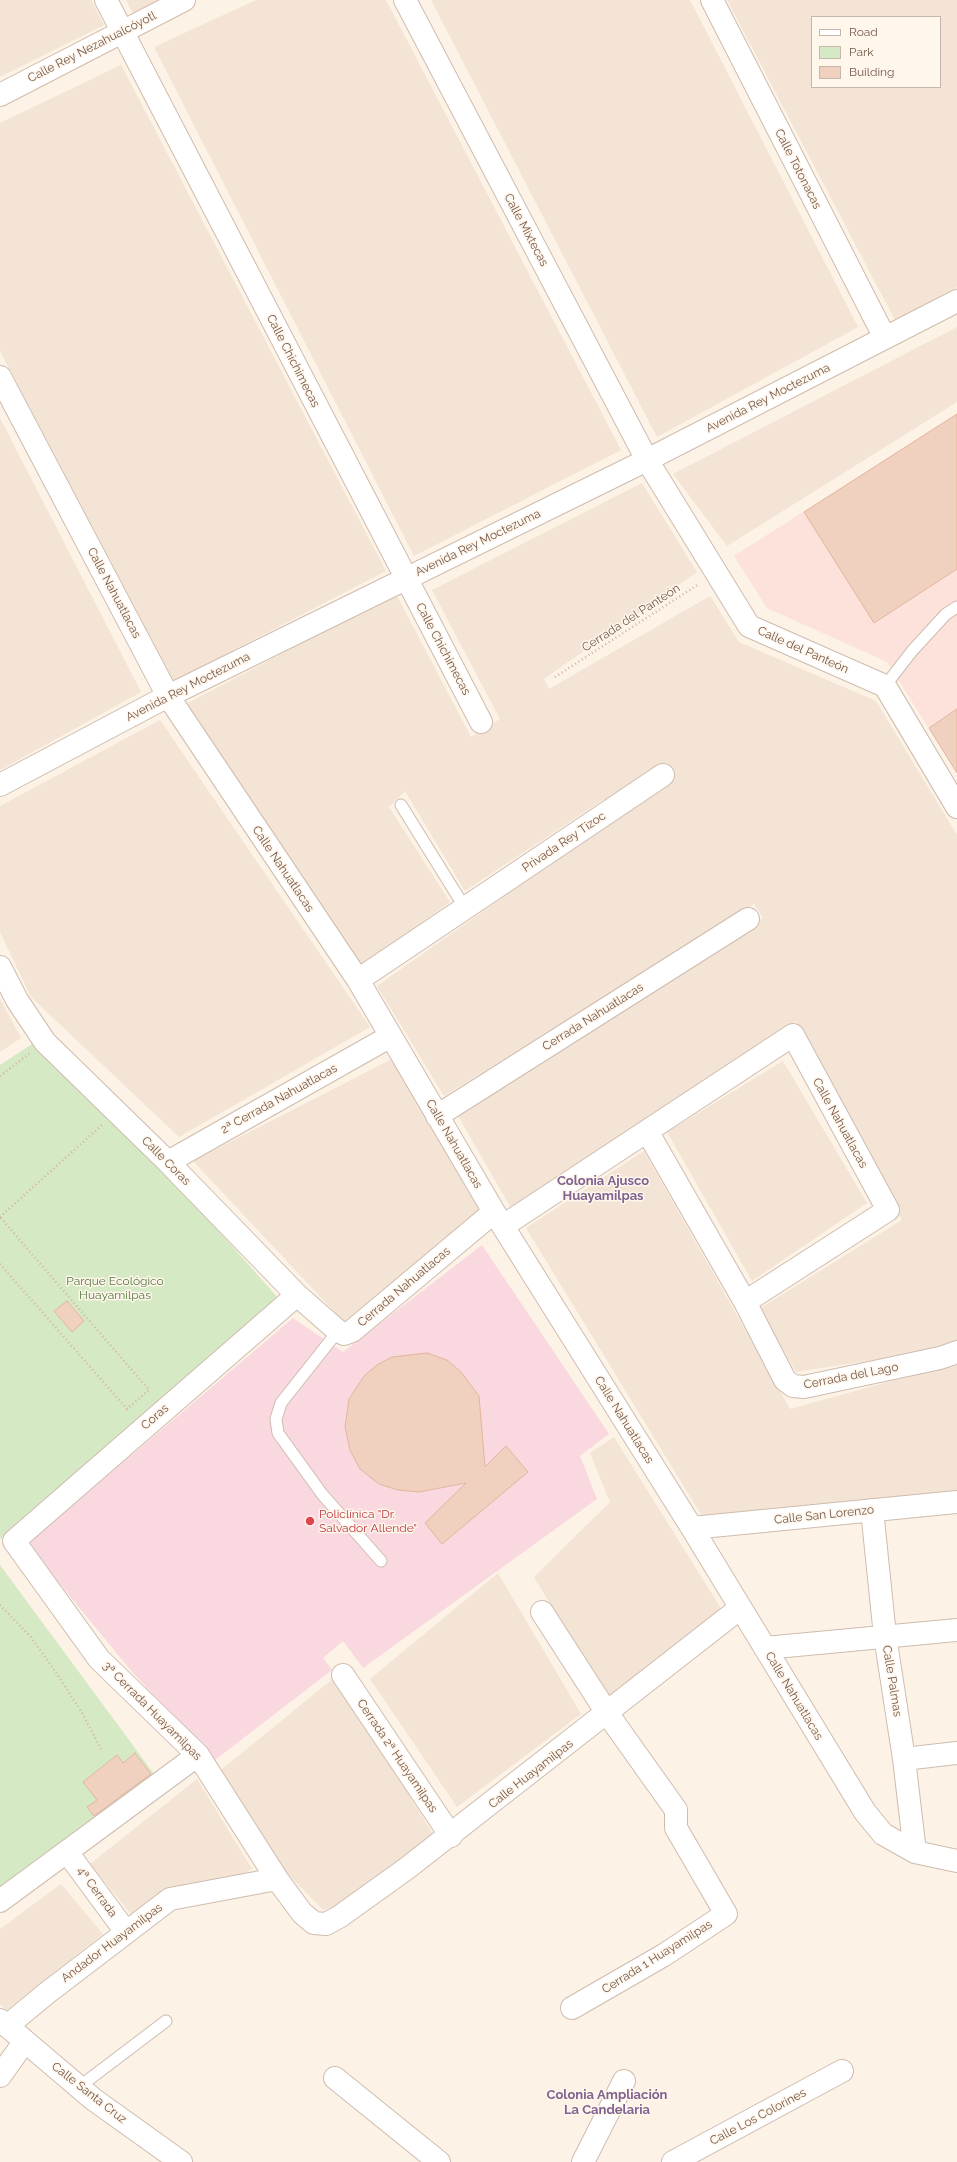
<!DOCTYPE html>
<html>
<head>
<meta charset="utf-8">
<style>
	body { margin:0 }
	#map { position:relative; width:957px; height:2162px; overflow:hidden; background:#fcf2e6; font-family:Raleway,sans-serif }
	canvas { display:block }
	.legend { position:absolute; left:811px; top:16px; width:130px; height:72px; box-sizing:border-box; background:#fff6ec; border:1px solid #c7b7ac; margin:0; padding:5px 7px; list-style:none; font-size:12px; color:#74584b }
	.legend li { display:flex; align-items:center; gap:8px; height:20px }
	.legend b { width:20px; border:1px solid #c7b7ac }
</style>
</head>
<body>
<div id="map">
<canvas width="957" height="2162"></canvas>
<ul class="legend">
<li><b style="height:5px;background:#fff"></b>Road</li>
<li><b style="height:11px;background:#d5e9c5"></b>Park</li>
<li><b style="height:11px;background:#f0d0be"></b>Building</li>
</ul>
</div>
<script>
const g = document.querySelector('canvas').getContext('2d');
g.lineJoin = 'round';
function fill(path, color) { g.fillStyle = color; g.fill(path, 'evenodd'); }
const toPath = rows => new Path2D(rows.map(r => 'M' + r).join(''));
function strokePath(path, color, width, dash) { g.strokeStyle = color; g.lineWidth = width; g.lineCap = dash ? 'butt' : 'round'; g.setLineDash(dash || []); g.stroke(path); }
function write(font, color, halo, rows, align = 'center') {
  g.font = font + ' Raleway,sans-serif'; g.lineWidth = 3; g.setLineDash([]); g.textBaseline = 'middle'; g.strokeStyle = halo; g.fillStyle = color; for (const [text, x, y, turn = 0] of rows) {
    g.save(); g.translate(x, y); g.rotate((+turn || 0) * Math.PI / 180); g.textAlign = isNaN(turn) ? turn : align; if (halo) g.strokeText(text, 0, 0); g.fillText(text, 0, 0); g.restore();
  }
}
fill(toPath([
	[0,0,91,0,104,25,0,77],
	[126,0,158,0,133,14],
	[256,0,386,0,621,450,414,556,154,47],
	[431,0,690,0,858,327,657,437],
	[727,0,957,0,957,287,895,320],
	[812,17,940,17,940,87,812,87],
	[121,65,386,571,172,682,0,351,0,123],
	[957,327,957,402,727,546,673,474],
	[0,418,141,692,0,770],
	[642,483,697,572,544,679,549,689,710,596,739,642,876,701,957,835,957,1342,950,1344,911,1354,796,1372,759,1309,902,1220,796,1021,511,1208,457,1114,763,918,754,904,444,1096,377,986,614,819,604,799,465,891,405,791,389,807,450,902,359,968,184,705,396,594,471,737,500,719,432,590],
	[160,720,370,1027,179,1137,31,997,0,932,0,806],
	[0,999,21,1038,0,1052],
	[392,1059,479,1210,344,1322,193,1161],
	[783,1061,867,1203,752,1281,667,1132],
	[644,1151,790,1409,957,1363,957,1492,705,1521,526,1228],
	[614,1437,722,1610,607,1698,534,1577,610,1502,590,1453],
	[498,1573,581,1714,457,1807,370,1679],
	[335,1677,433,1834,339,1905,323,1910,281,1867,221,1770],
	[197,1779,252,1869,242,1875,166,1891,131,1914,90,1864],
	[61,1884,103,1934,6,2010,0,2004,0,1929]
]), '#f3e4d5');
fill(toPath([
	[957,414,957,773,887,662,767,608,734,556]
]), '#fce2da');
fill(toPath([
	[482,1245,609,1434,580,1456,597,1499,363,1668,343,1641,323,1658,332,1670,215,1760,133,1673,27,1544,293,1318,343,1352]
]), '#f9d9df');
fill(toPath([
	[32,1044,153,1157,279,1299,0,1539,0,1065],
	[0,1565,157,1778,0,1897]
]), '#d5e9c5');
const building = toPath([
	[957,414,957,569,874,623,804,512,957,414],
	[957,709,957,773,929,728,957,709],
	[67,1301,84,1321,72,1332,54,1311,67,1301],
	[427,1353,447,1360,461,1372,479,1396,485,1467,506,1446,528,1472,442,1544,425,1523,466,1483,419,1492,398,1490,379,1484,360,1469,350,1450,345,1427,349,1399,364,1376,377,1365,392,1357,427,1353],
	[135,1753,151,1774,94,1816,87,1807,97,1800,83,1782,117,1755,123,1763,135,1753]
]);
fill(building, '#f0d0be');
strokePath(building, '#e3b59f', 1);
const lane = toPath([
	[885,686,912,651,946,614,957,607],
	[401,805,465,908],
	[338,1331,281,1403,276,1419,278,1433,322,1494,381,1561],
	[79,2087,166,2021]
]);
const street = toPath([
	[106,0,481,722],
	[405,0,647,460,749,626,885,686,957,807],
	[712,0,885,338],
	[0,377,168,696,358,980,494,1212,692,1528,865,1812,883,1834,915,1852,957,1861],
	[0,785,168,696,647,460,957,301],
	[0,967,17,1000,45,1042,168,1162,297,1295,338,1331,344,1334,352,1331,494,1212],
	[358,980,663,775],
	[437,1116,748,919],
	[647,1131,745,1302,785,1380,793,1386,804,1387,940,1358,957,1352],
	[168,1162,391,1036],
	[503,1226,793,1035,888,1210,745,1302],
	[297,1295,14,1541,99,1659,198,1755,277,1879,302,1913,314,1923,326,1924,339,1917,406,1869,739,1609],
	[872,1510,885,1636,904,1759,915,1852],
	[692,1528,957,1502],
	[542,1612,607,1713,676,1810,676,1828,726,1914,664,1955,572,2008],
	[765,1648,957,1630],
	[343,1675,451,1836],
	[904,1759,957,1753],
	[67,1852,126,1932],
	[0,1901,198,1755],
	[0,2020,93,2099,181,2162],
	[7,2026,47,1993,170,1899,277,1879],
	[0,2076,25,2041],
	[335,2078,439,2162],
	[583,2162,624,2081],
	[673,2162,842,2071]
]);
const secondary = toPath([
	[0,95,184,0]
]);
strokePath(lane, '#cfbcaf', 13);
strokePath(street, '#cfbcaf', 24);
strokePath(secondary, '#d2bbad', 24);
strokePath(toPath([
	[555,677,699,584],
	[0,1076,30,1053],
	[0,1217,102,1125],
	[0,1264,127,1409,149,1390,0,1217],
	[0,1605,30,1636,53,1668,81,1711,102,1751]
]), '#d5b3a1', 2.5, [1, 3]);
strokePath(lane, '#fff', 11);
strokePath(street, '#fff', 22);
strokePath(secondary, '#fff', 22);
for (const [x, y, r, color] of [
	[310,1521,5,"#e0444e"]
]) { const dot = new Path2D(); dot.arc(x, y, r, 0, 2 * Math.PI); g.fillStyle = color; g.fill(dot); strokePath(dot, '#fff6ec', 1.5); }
write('12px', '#74584b', '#fff6ec', [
	["Calle Rey Nezahualcóyotl",92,47,-27],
	["Calle Totonacas",798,169,63],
	["Calle Mixtecas",526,230,62],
	["Calle Chichimecas",293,361,63],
	["Avenida Rey Moctezuma",768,398,-27],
	["Avenida Rey Moctezuma",478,543,-26],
	["Calle Nahuatlacas",114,593,62],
	["Cerrada del Panteón",631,618,-33],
	["Calle Chichimecas",443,649,62],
	["Calle del Panteón",803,650,24],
	["Avenida Rey Moctezuma",188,687,-27],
	["Privada Rey Tizoc",564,842,-34],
	["Calle Nahuatlacas",283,869,56],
	["Cerrada Nahuatlacas",593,1017,-32],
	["2ª Cerrada Nahuatlacas",279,1099,-29],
	["Calle Nahuatlacas",840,1123,61],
	["Calle Nahuatlacas",454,1144,60],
	["Calle Coras",166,1161,45],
	["Cerrada Nahuatlacas",404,1287,-40],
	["Cerrada del Lago",851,1376,-11],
	["Coras",155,1417,-41],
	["Calle Nahuatlacas",624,1420,58],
	["Calle San Lorenzo",824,1515,-6],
	["Calle Palmas",892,1681,81],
	["Calle Nahuatlacas",794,1696,59],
	["3ª Cerrada Huayamilpas",152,1711,45],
	["Cerrada 2ª Huayamilpas",397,1756,56],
	["Calle Huayamilpas",531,1774,-38],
	["4ª Cerrada",97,1892,54],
	["Andador Huayamilpas",112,1943,-37],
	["Cerrada 1 Huayamilpas",657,1957,-32],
	["Calle Santa Cruz",89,2093,38],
	["Calle Los Colorines",758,2117,-28]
]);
write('12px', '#567a43', '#fff6ec', [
	["Parque Ecológico",115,1281],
	["Huayamilpas",115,1295]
]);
write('12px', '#be3a42', '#fff6ec', [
	["Policlínica \"Dr.",319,1514],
	["Salvador Allende\"",319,1528]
], 'left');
write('bold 13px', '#7f6391', '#fff6ec', [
	["Colonia Ajusco",603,1181],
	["Huayamilpas",603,1196],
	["Colonia Ampliación",607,2095],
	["La Candelaria",607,2110]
]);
</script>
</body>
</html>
